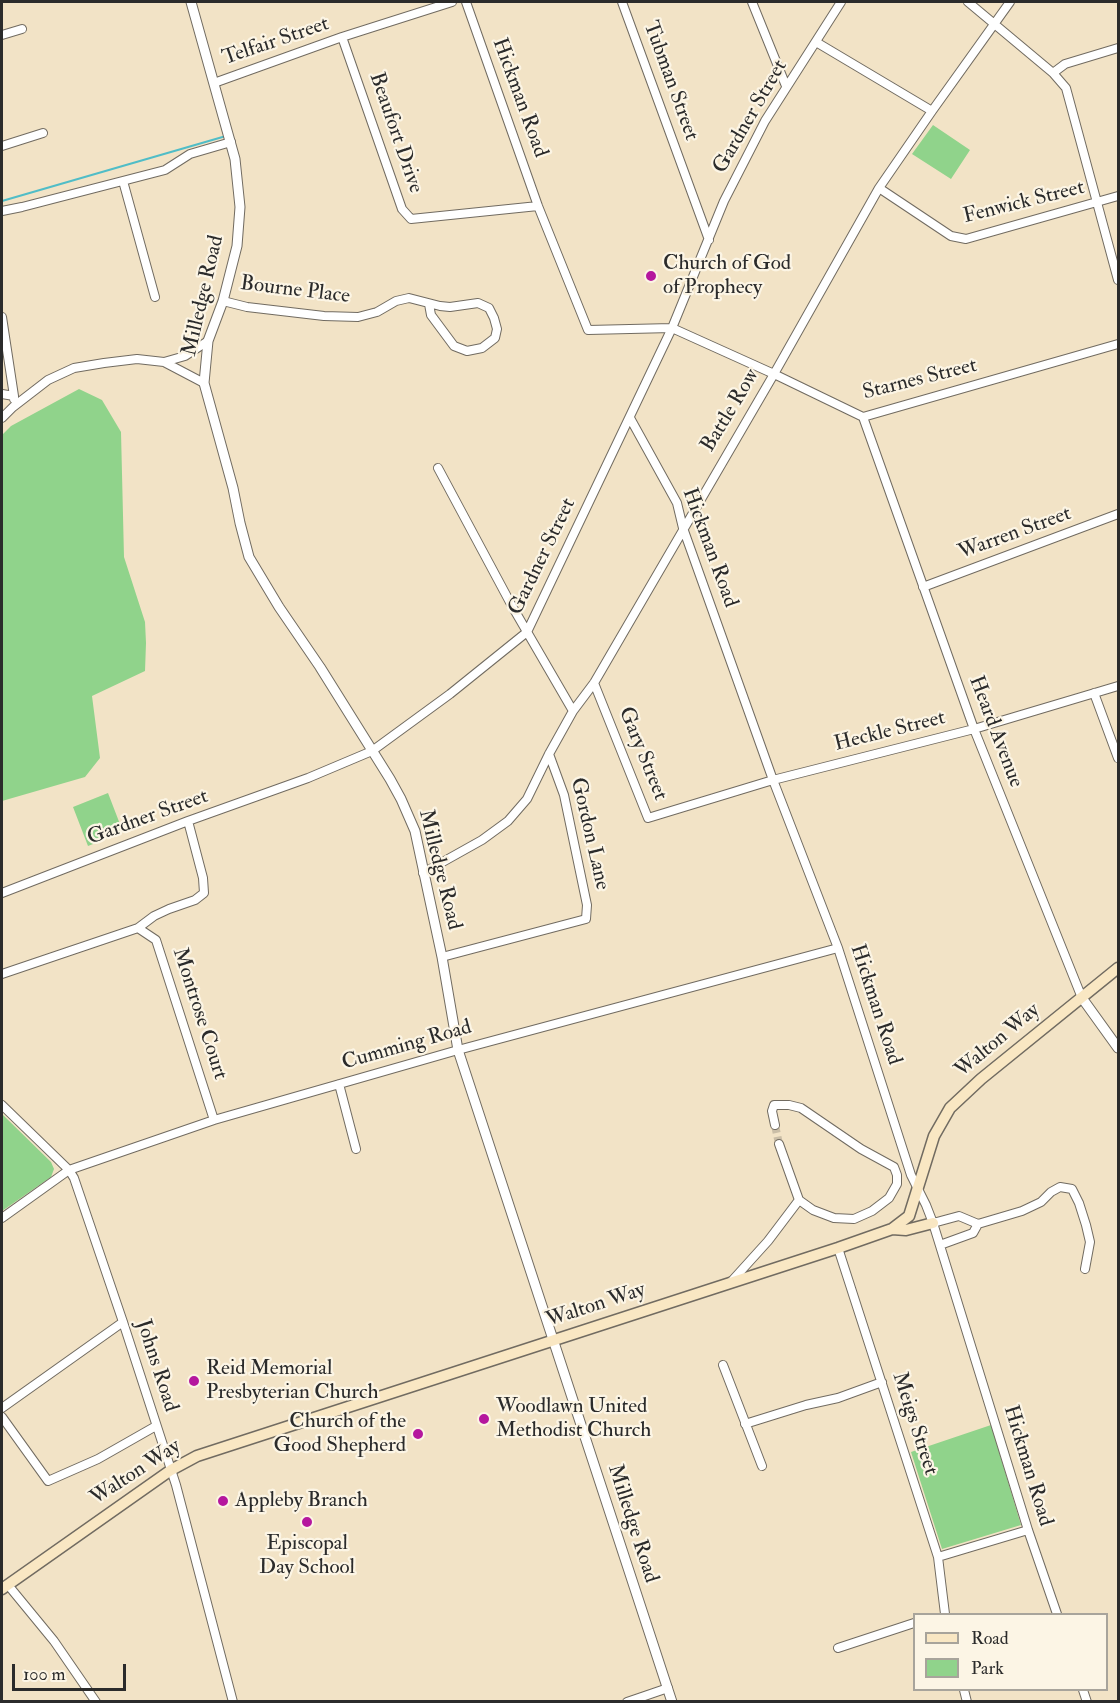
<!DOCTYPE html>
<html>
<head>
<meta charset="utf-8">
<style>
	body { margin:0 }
	#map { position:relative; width:1120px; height:1703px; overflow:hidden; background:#f2e3c6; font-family:"IM FELL Double Pica",serif }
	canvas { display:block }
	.frame { position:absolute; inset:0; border:3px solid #2b2b2b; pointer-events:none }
	.legend { position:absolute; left:913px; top:1613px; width:195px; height:78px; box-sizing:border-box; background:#fcf5e5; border:2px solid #a8a49b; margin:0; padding:8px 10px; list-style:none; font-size:18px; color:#2b2b2b }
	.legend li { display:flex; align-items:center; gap:12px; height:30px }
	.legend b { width:30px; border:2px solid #a8a49b }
	.scale { position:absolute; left:12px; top:1664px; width:114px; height:27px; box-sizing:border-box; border:3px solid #2b2b2b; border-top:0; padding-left:8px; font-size:18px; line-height:21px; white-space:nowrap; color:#2b2b2b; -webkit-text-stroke:4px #fcf5e5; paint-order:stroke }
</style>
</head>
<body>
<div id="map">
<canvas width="1120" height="1703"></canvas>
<div class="frame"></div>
<ul class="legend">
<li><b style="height:8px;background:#f9e7c3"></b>Road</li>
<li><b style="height:16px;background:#90d38b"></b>Park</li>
</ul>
<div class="scale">100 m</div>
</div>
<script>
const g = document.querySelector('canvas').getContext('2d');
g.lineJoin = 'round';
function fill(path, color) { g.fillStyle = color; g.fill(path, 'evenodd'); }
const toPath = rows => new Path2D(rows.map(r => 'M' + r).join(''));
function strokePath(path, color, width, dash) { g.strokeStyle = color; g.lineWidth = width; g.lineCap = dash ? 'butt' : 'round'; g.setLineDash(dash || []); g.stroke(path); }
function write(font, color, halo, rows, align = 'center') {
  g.font = font + ' "IM FELL Double Pica",serif'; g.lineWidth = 4.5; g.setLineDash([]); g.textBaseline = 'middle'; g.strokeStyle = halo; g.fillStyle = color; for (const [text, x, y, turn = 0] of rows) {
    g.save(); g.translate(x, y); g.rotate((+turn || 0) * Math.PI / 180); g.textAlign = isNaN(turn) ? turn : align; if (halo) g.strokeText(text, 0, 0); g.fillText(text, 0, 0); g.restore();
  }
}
fill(toPath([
	[933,125,970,150,951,179,912,154],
	[79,389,102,400,121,432,124,557,145,622,146,643,145,671,92,696,100,758,85,777,2,801,2,435,11,426],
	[108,793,123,832,88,846,73,807],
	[2,1114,51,1162,54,1169,51,1177,2,1211],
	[991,1425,1021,1525,942,1549,911,1452]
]), '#90d38b');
strokePath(toPath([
	[2,201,226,136]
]), '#50bdc7', 2);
strokePath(toPath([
	[775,1125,779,1144]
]), '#cabea7', 8, [8, 4]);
const minor = toPath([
	[466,2,538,206,588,330,672,328,774,374,863,417,1118,344],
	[622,2,709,240],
	[752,2,786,86],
	[968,2,1053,73,1066,88,1118,280],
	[2,35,22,29],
	[342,37,402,209,411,219,538,206],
	[816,42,932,111],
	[1053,73,1065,64,1118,48],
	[214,83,342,37,452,2],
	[2,146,43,133],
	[123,181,155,297],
	[879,188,951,236,966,239,1118,196],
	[2,211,22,207,165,170,190,154,231,142],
	[223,301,247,307,324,316,358,317,377,312,396,301,409,298,440,306,450,307,478,303,489,308,494,318,497,329,495,338,482,348,467,351,454,346,431,315,429,304],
	[2,317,14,396],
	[164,362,185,356,208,341],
	[2,394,14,396,14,399],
	[863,417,974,729,1082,998],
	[2,418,13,407,48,380,74,368,104,363,137,359,164,362,204,383],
	[630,418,677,503,683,528,773,780,838,948,911,1175,926,1205,933,1223,1028,1530,1057,1614],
	[438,468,512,606,573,711],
	[923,587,1118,514],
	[594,683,648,818,773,780,974,729,1118,686],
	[1094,693,1118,758],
	[423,873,482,840,508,821,527,799,549,754,573,711,594,683,774,374,879,188,932,111,1010,2],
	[2,893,188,821,308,778,372,751,450,694,527,632,672,328,724,201,765,121,841,2],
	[138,928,156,940,214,1120],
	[442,957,586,919,587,905,564,795,549,754],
	[2,974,138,928,154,916,169,909,195,900,204,893,203,878,188,821],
	[339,1084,356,1149],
	[2,1105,69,1170,74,1178,123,1322,176,1485,233,1702],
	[775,1125,772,1111,774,1105,789,1105,801,1108,861,1149,894,1167,897,1175,897,1184,889,1198,872,1211,854,1219,834,1218,813,1210,799,1200],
	[2,1218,69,1170,214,1120,458,1050,838,948],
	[933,1223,959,1216,978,1224],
	[940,1245,973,1233,978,1224,1022,1211,1041,1202,1051,1192,1060,1187,1072,1189,1079,1203,1086,1225,1090,1242,1085,1269],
	[838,1248,938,1557,945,1614],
	[730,1283,768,1241,799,1200,779,1144],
	[723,1365,762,1466],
	[2,1408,123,1322],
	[2,1417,48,1481,98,1459,156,1426],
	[745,1424,806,1405,838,1398,882,1382],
	[938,1557,1028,1530],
	[8,1585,54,1641,96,1702],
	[838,1648,914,1623],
	[964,1690,967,1702],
	[1083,1690,1087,1702],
	[627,1702,668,1688]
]);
const tertiary = toPath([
	[191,2,235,159,240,207,237,246,223,301,208,341,204,383,233,488,240,523,249,557,279,607,320,667,390,779,401,799,415,831,442,957,458,1050,672,1702],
	[1082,998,1118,1048]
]);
const secondary = toPath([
	[892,1229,906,1230,933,1223],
	[2,1589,171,1470,197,1456,838,1248,892,1229,909,1216,934,1136,950,1108,981,1079,1118,968]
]);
strokePath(minor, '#716b61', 10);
strokePath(tertiary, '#716b61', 11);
strokePath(secondary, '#716b61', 13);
strokePath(minor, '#fff', 8);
strokePath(tertiary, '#fff', 9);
strokePath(secondary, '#f9e7c3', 10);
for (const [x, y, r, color] of [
	[651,276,6,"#b5179e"],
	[194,1381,6,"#b5179e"],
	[484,1419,6,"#b5179e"],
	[418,1434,6,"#b5179e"],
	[223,1501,6,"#b5179e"],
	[307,1522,6,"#b5179e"]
]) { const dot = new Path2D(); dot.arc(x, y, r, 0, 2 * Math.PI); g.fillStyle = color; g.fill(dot); strokePath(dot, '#fcf5e5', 2); }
write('21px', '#2b2b2b', '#fcf5e5', [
	["Telfair Street",276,42,-19],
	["Tubman Street",670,81,70],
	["Hickman Road",519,98,70],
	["Gardner Street",751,117,-60],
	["Beaufort Drive",395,133,71],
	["Fenwick Street",1024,203,-14],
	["Bourne Place",295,291,7],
	["Milledge Road",204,296,-77],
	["Starnes Street",920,380,-14],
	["Battle Row",731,411,-59],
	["Warren Street",1015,534,-20],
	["Hickman Road",709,548,70],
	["Gardner Street",543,557,-64],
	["Heckle Street",890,732,-14],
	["Heard Avenue",995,732,69],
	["Gary Street",642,754,68],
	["Gardner Street",148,818,-20],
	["Gordon Lane",589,834,77],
	["Milledge Road",439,870,76],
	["Hickman Road",875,1005,72],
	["Montrose Court",199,1014,72],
	["Walton Way",998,1041,-40],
	["Cumming Road",407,1046,-16],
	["Walton Way",596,1306,-18],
	["Johns Road",156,1366,72],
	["Meigs Street",914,1424,72],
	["Hickman Road",1027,1466,73],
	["Walton Way",136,1473,-33],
	["Milledge Road",632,1524,72]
]);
write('21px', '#2b2b2b', '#fcf5e5', [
	["Church of God",663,264],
	["of Prophecy",663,288],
	["Reid Memorial",206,1369],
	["Presbyterian Church",206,1393],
	["Woodlawn United",496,1407],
	["Methodist Church",496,1431],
	["Church of the",406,1422,"right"],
	["Good Shepherd",406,1446,"right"],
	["Appleby Branch",235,1501],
	["Episcopal",307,1544,"center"],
	["Day School",307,1568,"center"]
], 'left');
</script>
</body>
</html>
